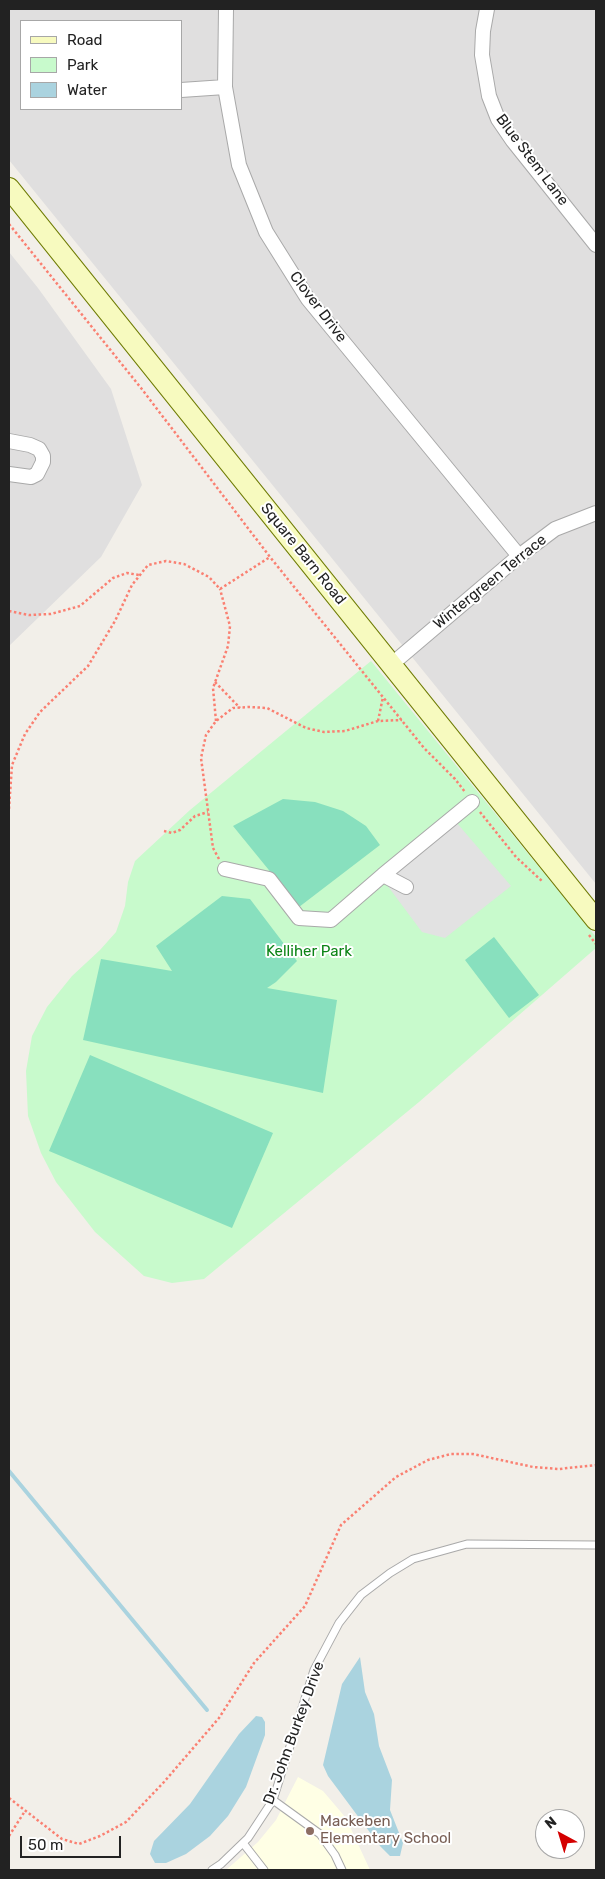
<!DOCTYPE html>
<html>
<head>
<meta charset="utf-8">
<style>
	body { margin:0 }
	#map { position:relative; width:605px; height:1879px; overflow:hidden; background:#f2efe9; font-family:Rubik,sans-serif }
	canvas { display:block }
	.frame { position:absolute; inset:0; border:10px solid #222; pointer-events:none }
	.legend { position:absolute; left:20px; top:20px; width:162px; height:90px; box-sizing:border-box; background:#fff; border:1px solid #a7a7a7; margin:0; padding:6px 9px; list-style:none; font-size:15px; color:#222 }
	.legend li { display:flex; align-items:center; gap:10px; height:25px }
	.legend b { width:25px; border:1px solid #a7a7a7 }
	.north { position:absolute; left:535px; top:1809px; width:50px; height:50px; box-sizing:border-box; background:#fff; border:1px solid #a7a7a7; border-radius:50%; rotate:321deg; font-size:14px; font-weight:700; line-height:20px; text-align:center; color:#222 }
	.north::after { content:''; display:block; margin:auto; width:18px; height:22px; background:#d40000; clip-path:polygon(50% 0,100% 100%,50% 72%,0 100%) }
	.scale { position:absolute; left:20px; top:1836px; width:101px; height:22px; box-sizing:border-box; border:2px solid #222; border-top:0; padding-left:6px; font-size:15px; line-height:18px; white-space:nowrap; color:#222; -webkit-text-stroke:4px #fff; paint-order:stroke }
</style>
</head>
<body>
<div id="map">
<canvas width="605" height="1879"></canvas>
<div class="frame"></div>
<ul class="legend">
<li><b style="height:6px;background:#f7fabf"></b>Road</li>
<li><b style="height:14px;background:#c8facc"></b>Park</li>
<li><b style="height:14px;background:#aad3df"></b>Water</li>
</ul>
<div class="north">N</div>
<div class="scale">50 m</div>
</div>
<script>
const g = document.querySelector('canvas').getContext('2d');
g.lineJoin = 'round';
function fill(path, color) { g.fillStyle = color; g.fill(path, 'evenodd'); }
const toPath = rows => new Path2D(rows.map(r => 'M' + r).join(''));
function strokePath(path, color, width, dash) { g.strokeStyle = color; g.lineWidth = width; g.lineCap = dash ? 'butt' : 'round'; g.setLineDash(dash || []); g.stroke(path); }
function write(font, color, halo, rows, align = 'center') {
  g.font = font + ' Rubik,sans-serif'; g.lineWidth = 4; g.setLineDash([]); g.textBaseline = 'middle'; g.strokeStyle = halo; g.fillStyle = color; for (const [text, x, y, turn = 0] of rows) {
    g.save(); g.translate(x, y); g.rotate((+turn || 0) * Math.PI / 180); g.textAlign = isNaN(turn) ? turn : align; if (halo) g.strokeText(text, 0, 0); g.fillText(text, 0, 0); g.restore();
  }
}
fill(toPath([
	[9,9,596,9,596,884,9,160],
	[21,21,181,21,181,109,21,109],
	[9,252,38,288,111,389,142,485,101,557,9,646]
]), '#e0dfdf');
fill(toPath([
	[298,1777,323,1791,346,1818,370,1870,226,1870,258,1842,276,1820]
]), '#ffffe5');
fill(toPath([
	[371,661,596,937,596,948,419,1102,204,1279,172,1283,144,1276,95,1232,56,1182,41,1153,28,1116,26,1071,32,1036,47,1007,72,976,100,950,116,932,125,906,128,882,135,861,190,810]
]), '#c8facc');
fill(toPath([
	[283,799,315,802,343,811,366,826,380,845,299,907,233,826],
	[222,896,250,899,297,961,276,982,267,988,337,1000,323,1093,83,1040,101,959,172,971,156,946],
	[494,937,539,995,509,1018,465,960],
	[90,1055,273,1133,232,1228,49,1151]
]), '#88e0be');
fill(toPath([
	[456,822,511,886,445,938,422,932,384,881]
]), '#e2e2e2');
fill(toPath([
	[360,1657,365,1692,374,1714,379,1746,392,1780,390,1810,403,1843,400,1856,390,1856,380,1846,328,1776,323,1765,342,1684],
	[256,1716,262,1717,265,1722,265,1735,246,1787,228,1816,210,1836,186,1854,166,1863,155,1863,150,1854,154,1841,190,1804,239,1734]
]), '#aad3df');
strokePath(toPath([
	[9,1471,207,1710]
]), '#aad3df', 4);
const lane = toPath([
	[273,1800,320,1834,335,1855,342,1870],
	[243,1843,264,1870],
	[212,1870,221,1864,248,1838,273,1800,314,1670,339,1623,361,1595,390,1573,413,1559,467,1544,596,1545]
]);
const street = toPath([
	[226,9,225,87,239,165,266,232,308,299,519,556],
	[487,9,483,31,482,55,489,96,498,119,513,141,596,245],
	[181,90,225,87],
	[9,441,30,445,39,449,43,456,43,462,37,474,31,477,9,474],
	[392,664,519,556,555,529,596,513],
	[225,869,269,879,299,918,331,920,383,875,406,887],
	[383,875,472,802]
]);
const secondary = toPath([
	[9,188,596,920]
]);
strokePath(lane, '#a9a9a9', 9);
strokePath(street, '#a9a9a9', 16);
strokePath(secondary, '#707d05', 22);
strokePath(toPath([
	[9,224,141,388,270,557,424,748,455,779,465,792],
	[9,611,29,615,51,614,80,606,113,578,127,573,139,575],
	[215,682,240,708],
	[216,721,213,688,228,646,230,626,220,589],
	[378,721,383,697],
	[9,809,12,765,25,734,40,712,88,666,115,621,132,585,148,565,166,561,184,564,209,577,220,589,270,557],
	[480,812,516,857,543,882],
	[164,831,172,833,180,830,195,816,208,812],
	[219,859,213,848,201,758,206,735,216,721,233,708,249,707,267,708,306,728,324,732,345,731,378,721,402,720],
	[589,935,596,944],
	[9,1798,62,1839,79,1844,100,1836,126,1822,164,1782,219,1718,254,1663,305,1606,341,1525,396,1477,428,1460,451,1454,473,1454,533,1467,559,1469,596,1465],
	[9,1836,25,1811]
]), '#fa8072', 2.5, [2.5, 2.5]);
strokePath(lane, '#fff', 7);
strokePath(street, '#fff', 14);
strokePath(secondary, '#f7fabf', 20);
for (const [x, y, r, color] of [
	[310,1831,5,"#8d6e63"]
]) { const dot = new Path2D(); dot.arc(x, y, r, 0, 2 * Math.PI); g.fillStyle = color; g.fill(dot); strokePath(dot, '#fff', 2); }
write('15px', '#222', '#fff', [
	["Blue Stem Lane",532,160,53],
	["Clover Drive",318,307,53],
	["Square Barn Road",303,554,51],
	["Wintergreen Terrace",490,582,-39],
	["Dr. John Burkey Drive",294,1733,-70]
]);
write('15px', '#0c8416', '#fff', [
	["Kelliher Park",309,952]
]);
write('15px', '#785e54', '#fff', [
	["Mackeben",320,1822],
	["Elementary School",320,1839]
], 'left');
</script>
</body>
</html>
